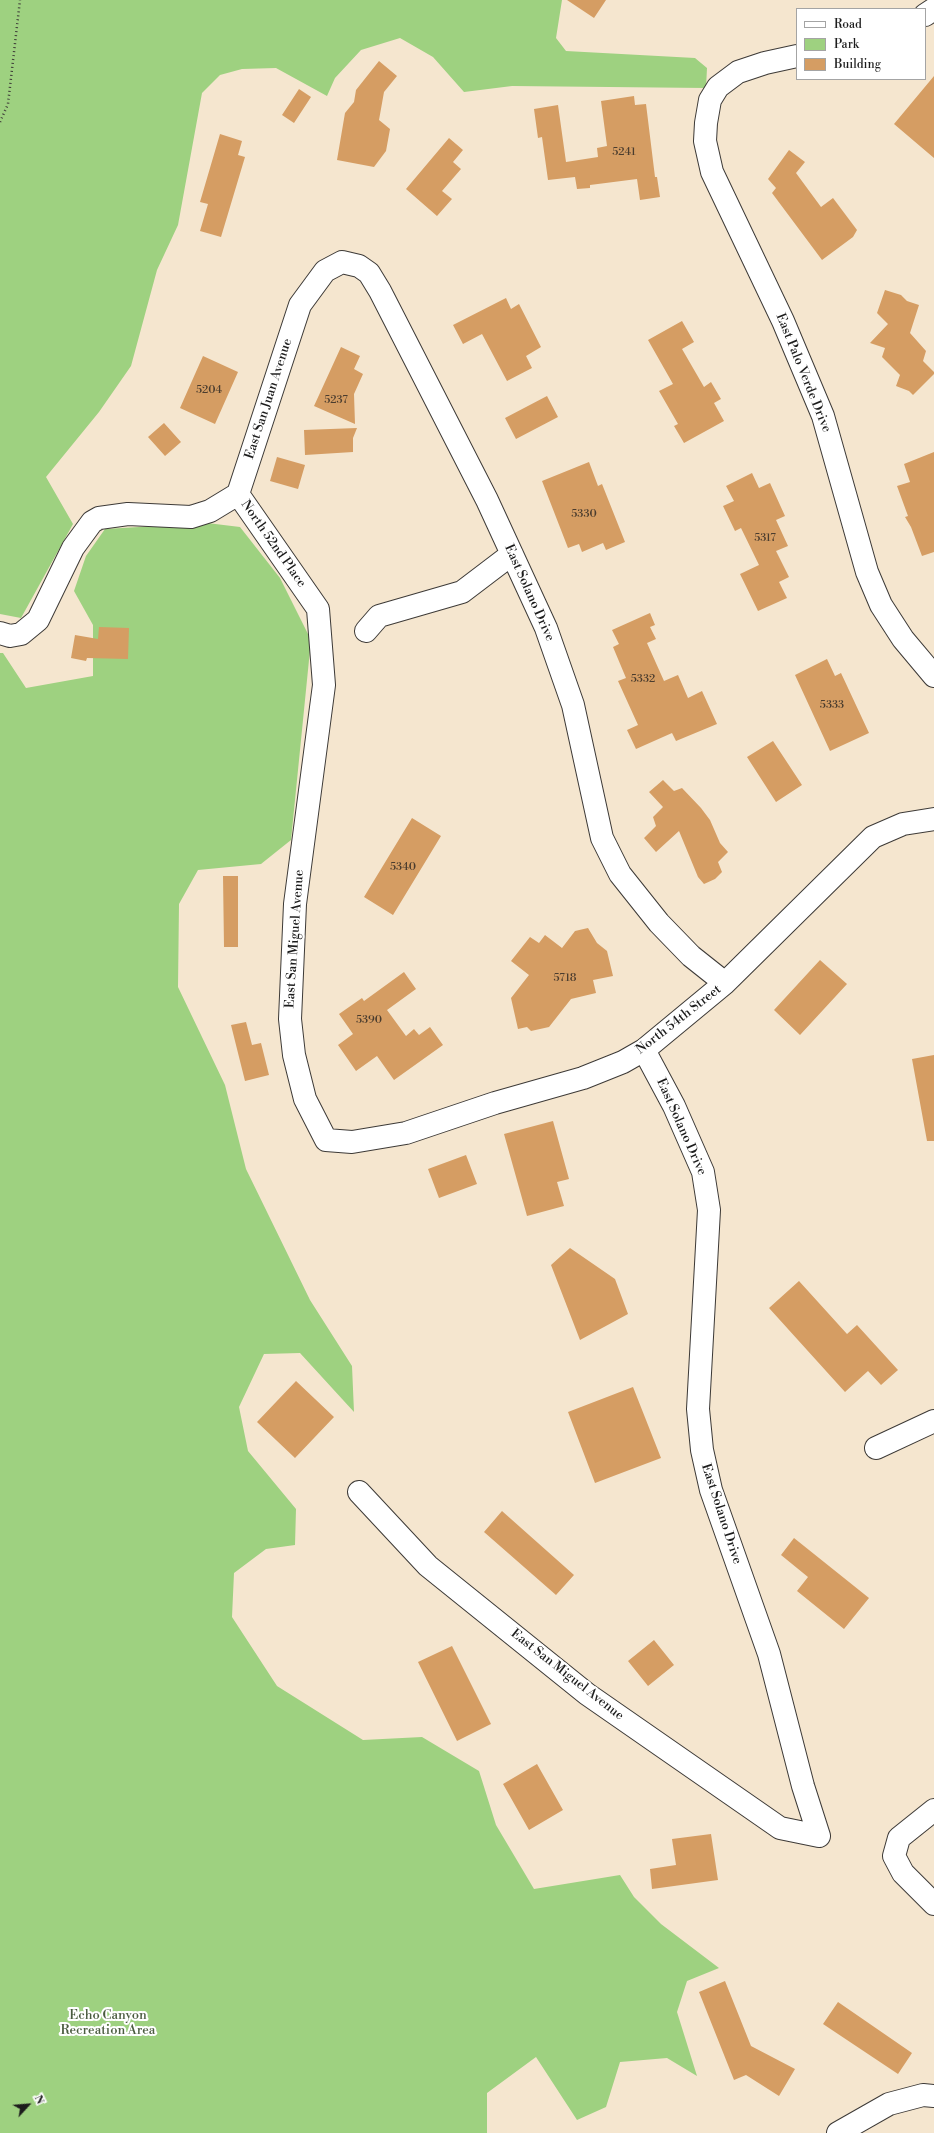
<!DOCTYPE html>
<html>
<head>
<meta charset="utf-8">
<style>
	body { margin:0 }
	#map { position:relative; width:934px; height:2133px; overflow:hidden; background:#f5e6cf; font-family:"Libre Bodoni",serif }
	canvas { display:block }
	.legend { position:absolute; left:796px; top:8px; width:130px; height:72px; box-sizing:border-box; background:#fff; border:1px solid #a4a4a4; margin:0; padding:5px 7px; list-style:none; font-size:12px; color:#1c1c1c }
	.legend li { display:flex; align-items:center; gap:8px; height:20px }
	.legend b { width:20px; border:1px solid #a4a4a4 }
	.north { position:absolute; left:8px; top:2085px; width:40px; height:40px; -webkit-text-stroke:3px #fff; paint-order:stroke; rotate:64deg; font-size:11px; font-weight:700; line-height:16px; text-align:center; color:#1c1c1c }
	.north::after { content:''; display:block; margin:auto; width:14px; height:18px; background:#1c1c1c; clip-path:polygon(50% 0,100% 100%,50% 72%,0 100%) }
</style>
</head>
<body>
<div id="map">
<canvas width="934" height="2133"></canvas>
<ul class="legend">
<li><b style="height:5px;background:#fff"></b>Road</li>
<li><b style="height:11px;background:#9ed180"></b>Park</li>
<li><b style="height:11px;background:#d59d63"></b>Building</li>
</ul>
<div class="north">N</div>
</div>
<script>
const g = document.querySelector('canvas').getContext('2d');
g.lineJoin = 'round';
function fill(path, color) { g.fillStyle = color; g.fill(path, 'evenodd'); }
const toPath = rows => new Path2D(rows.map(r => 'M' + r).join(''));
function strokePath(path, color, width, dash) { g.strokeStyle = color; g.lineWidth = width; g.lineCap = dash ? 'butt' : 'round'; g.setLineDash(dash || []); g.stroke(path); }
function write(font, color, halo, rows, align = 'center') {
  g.font = font + ' "Libre Bodoni",serif'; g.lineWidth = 4; g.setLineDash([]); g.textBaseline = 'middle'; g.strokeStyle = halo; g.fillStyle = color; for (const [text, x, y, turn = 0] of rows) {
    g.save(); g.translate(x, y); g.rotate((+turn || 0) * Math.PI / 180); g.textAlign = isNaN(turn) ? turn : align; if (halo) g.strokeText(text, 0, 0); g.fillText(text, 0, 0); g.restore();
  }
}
fill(toPath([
	[0,0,562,0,556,38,566,51,695,58,707,68,706,88,512,86,464,92,433,57,400,38,361,50,335,78,327,96,276,68,242,69,220,75,202,93,178,225,157,270,131,366,99,412,46,477,73,524,21,618,0,614],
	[207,523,240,527,280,578,311,640,291,840,261,864,198,870,179,904,178,987,225,1085,246,1169,310,1300,352,1366,354,1412,300,1353,264,1354,239,1407,248,1451,296,1509,295,1545,266,1549,234,1573,232,1617,277,1686,363,1740,422,1737,479,1771,496,1825,534,1889,620,1875,634,1897,661,1924,719,1968,687,1981,677,2012,697,2076,667,2058,620,2062,606,2107,577,2120,536,2057,487,2093,487,2133,0,2133,0,653,3,653,26,688,93,676,93,625,74,591,86,556,105,529]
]), '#9ed180');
fill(toPath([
	[567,0,606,0,594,18],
	[379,61,397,76,384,92,379,120,390,129,386,151,374,167,337,160,345,113,354,102,356,90],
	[934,76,934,158,894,124],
	[299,89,311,97,294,123,282,115],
	[634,96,635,105,646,104,655,177,657,177,660,197,640,200,637,179,590,185,590,188,577,189,575,177,548,180,542,137,538,138,534,109,558,105,566,162,598,157,597,148,607,146,601,101],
	[220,134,242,141,238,155,245,157,221,237,200,231,208,204,200,202],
	[449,138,463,150,453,162,461,169,442,191,452,199,437,216,406,189],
	[789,150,805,162,796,173,821,207,833,198,857,230,853,237,822,260,772,193,776,188,768,179],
	[885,290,901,295,907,301,919,305,910,333,926,351,923,361,934,372,934,374,913,395,909,391,896,386,900,375,882,357,885,348,870,343,888,324,877,313],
	[506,298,511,309,519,304,541,347,526,356,532,368,507,381,482,334,463,344,453,325],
	[682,321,694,342,682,349,704,387,711,382,721,399,714,403,724,421,684,443,674,426,678,424,659,391,673,384,648,340],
	[341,347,360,356,354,369,363,374,354,394,355,424,314,406],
	[203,356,238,372,215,424,180,408],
	[547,396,558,417,516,439,505,418],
	[164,423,181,442,165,456,148,437],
	[357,428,353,438,353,452,305,455,304,430],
	[934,452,934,552,922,556,911,527,905,517,908,516,897,486,910,482,904,464],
	[277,457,305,465,298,489,270,481],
	[589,462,598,486,602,484,625,542,606,550,603,543,582,552,579,544,568,548,542,481],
	[752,473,759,488,770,483,785,516,776,520,788,546,776,551,789,577,779,582,787,598,758,611,740,574,759,565,741,528,735,531,723,506,734,501,726,486],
	[650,613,655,625,650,627,656,639,647,643,664,681,678,675,688,698,702,691,717,724,676,741,672,733,636,749,627,730,638,725,618,681,626,678,613,647,619,644,612,630],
	[99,627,129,628,128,659,87,658,86,661,71,658,75,635,98,639],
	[827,659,835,676,841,673,869,733,830,751,795,675],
	[773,741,802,785,776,802,747,757],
	[663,780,674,791,682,788,701,808,710,820,720,843,728,852,718,862,722,872,715,879,704,884,698,877,679,831,656,852,644,838,656,826,653,817,663,807,649,792],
	[412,818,441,836,393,915,364,897],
	[223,876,238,876,238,947,224,947],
	[588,928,597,943,607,951,613,976,593,980,596,993,571,999,549,1027,531,1031,527,1027,518,1029,511,998,529,975,511,961,530,937,539,943,545,935,562,948,575,931],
	[820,960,847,984,800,1035,774,1010],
	[404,972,416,989,387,1010,406,1036,414,1029,419,1035,430,1027,443,1045,394,1080,377,1056,356,1071,338,1045,353,1034,339,1014,362,998,364,1001],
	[246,1022,252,1045,261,1043,269,1075,245,1081,231,1025],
	[934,1055,934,1141,927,1141,912,1059],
	[553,1121,569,1179,557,1182,564,1206,527,1216,504,1134],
	[466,1155,477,1184,439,1198,428,1169],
	[570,1248,615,1279,628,1314,580,1340,551,1265],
	[799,1281,847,1334,857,1325,898,1370,881,1385,868,1371,845,1392,769,1308],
	[296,1381,334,1417,295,1458,257,1422],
	[633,1387,661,1458,595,1483,568,1412],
	[502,1511,574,1575,556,1595,484,1532],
	[794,1538,869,1598,844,1629,797,1591,808,1577,781,1555],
	[654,1640,674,1665,648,1686,628,1661],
	[452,1646,491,1724,457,1741,418,1662],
	[537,1764,563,1810,529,1830,503,1784],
	[711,1834,718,1880,652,1889,650,1869,676,1865,672,1839],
	[725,1981,751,2046,795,2069,779,2096,746,2075,734,2080,699,1992],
	[838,2002,912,2053,898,2074,823,2024]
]), '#d59d63');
const minor = toPath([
	[925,15,934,9],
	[797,56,765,63,738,72,718,87,710,100,706,123,705,141,712,172,783,321,823,416,867,572,881,605,903,639,934,676],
	[238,494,300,305,325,271,342,262,359,266,369,273,380,291,487,500,546,628,573,705,602,838,620,874,659,923,691,956,725,983],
	[366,631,379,616,462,592,512,554],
	[0,633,10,636,21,634,38,620,73,548,92,522,99,518,128,514,191,517,210,511,238,494,318,609,324,685,295,904,290,1019,294,1055,305,1099,326,1140,352,1142,406,1133,495,1103,583,1078,623,1062,644,1050,725,983,873,837,903,824,934,819],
	[644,1050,674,1106,703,1172,709,1210,698,1409,702,1450,711,1490,769,1654,803,1786,819,1836],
	[876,1448,934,1421],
	[359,1492,428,1566,587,1694,780,1828,819,1836],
	[934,1810,899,1838,894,1856,903,1873,934,1904],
	[838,2133,889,2104,923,2095,934,2096]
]);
strokePath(minor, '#3d3a37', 24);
strokePath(toPath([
	[0,122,8,104,20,0]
]), '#3d3a37', 2.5, [1, 3]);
strokePath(minor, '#fff', 22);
write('11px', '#4a3c2e', null, [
	["5241",624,152],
	["5204",209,390],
	["5237",336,400],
	["5330",584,514],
	["5317",765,538],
	["5332",643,679],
	["5333",832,705],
	["5340",403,867],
	["5718",565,978],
	["5390",369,1020]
]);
write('13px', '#1c1c1c', '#fff', [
	["East Palo Verde Drive",803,373,68],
	["East San Juan Avenue",269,399,-72],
	["North 52nd Place",273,544,55],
	["East Solano Drive",529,593,66],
	["East San Miguel Avenue",295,939,-86],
	["North 54th Street",679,1020,-38],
	["East Solano Drive",681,1127,66],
	["East Solano Drive",721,1514,72],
	["East San Miguel Avenue",567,1675,38]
]);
write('13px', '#4a5b3f', '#fff', [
	["Echo Canyon",108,2016],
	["Recreation Area",108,2031]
]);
</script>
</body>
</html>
